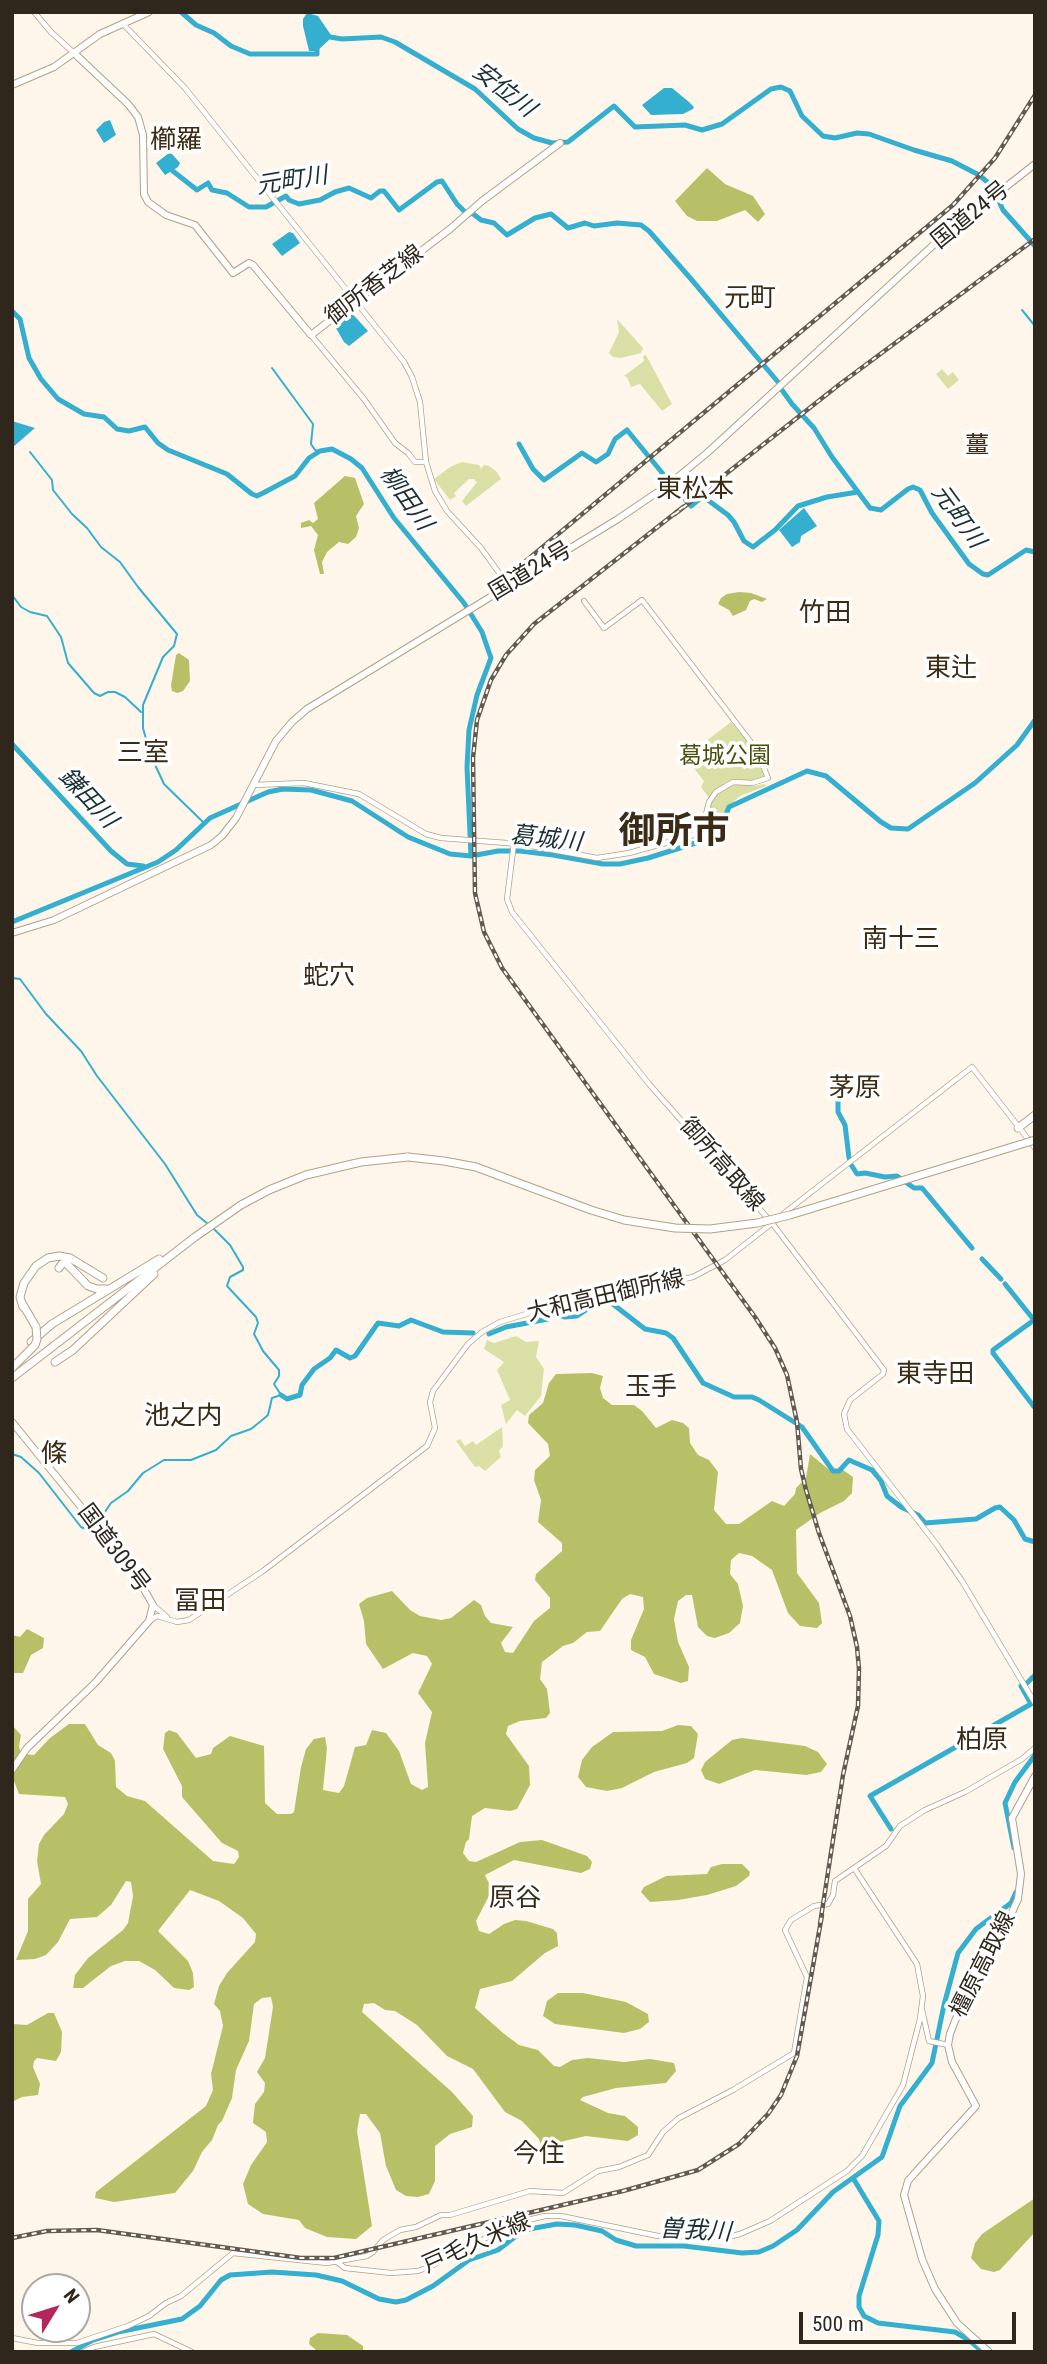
<!DOCTYPE html>
<html>
<head>
<meta charset="utf-8">
<style>
	body { margin:0 }
	#map { position:relative; width:1047px; height:2364px; overflow:hidden; background:#fff6eb; font-family:"Roboto Condensed",sans-serif }
	canvas { display:block }
	.frame { position:absolute; inset:0; border:14px solid #2f271c; pointer-events:none }
	.north { position:absolute; left:21px; top:2273px; width:70px; height:70px; box-sizing:border-box; background:#fff; border:2px solid #aca9a4; border-radius:50%; rotate:52deg; font-size:19px; font-weight:700; line-height:28px; text-align:center; color:#2f271c }
	.north::after { content:''; display:block; margin:auto; width:24px; height:32px; background:#b4275d; clip-path:polygon(50% 0,100% 100%,50% 72%,0 100%) }
	.scale { position:absolute; left:799px; top:2312px; width:217px; height:32px; box-sizing:border-box; border:4px solid #2f271c; border-top:0; padding-left:9px; font-size:21px; line-height:24px; white-space:nowrap; color:#2f271c; -webkit-text-stroke:5px #fff; paint-order:stroke }
</style>
</head>
<body>
<div id="map">
<canvas width="1047" height="2364"></canvas>
<div class="frame"></div>
<div class="north">N</div>
<div class="scale">500 m</div>
</div>
<script>
const g = document.querySelector('canvas').getContext('2d');
g.lineJoin = 'round';
function fill(path, color) { g.fillStyle = color; g.fill(path, 'evenodd'); }
const toPath = rows => new Path2D(rows.map(r => 'M' + r).join(''));
function strokePath(path, color, width, dash) { g.strokeStyle = color; g.lineWidth = width; g.lineCap = dash ? 'butt' : 'round'; g.setLineDash(dash || []); g.stroke(path); }
function write(font, color, halo, rows, align = 'center') {
  g.font = font + ' "Roboto Condensed","Noto Sans JP",sans-serif'; g.lineWidth = 7; g.setLineDash([]); g.textBaseline = 'middle'; g.strokeStyle = halo; g.fillStyle = color; for (const [text, x, y, turn = 0] of rows) {
    g.save(); g.translate(x, y); g.rotate((+turn || 0) * Math.PI / 180); g.textAlign = isNaN(turn) ? turn : align; if (halo) g.strokeText(text, 0, 0); g.fillText(text, 0, 0); g.restore();
  }
}
fill(toPath([
	[617,319,643,348,641,353,621,358,613,357,609,353,619,332],
	[646,355,672,404,662,411,640,384,631,387,627,377,624,376,644,361,643,356],
	[942,369,948,376,953,372,959,380,948,389,936,374],
	[462,462,479,465,481,469,484,465,489,466,496,471,501,479,466,506,462,501,477,482,474,479,469,479,454,493,456,496,450,500,434,479,450,467],
	[731,722,751,746,765,776,755,781,737,779,726,782,709,798,701,787,704,781,685,757],
	[740,784,753,786,765,784,766,786,740,796,727,808,726,816,716,831,701,839,697,835,704,829,710,817,711,803,717,794,729,786],
	[516,1336,526,1342,539,1341,536,1357,544,1369,541,1396,525,1416,517,1410,506,1424,501,1405,510,1400,497,1370,504,1362,484,1349,487,1340,494,1343],
	[502,1427,503,1446,499,1451,501,1457,485,1471,479,1466,475,1467,456,1441,460,1439,465,1446,473,1441,476,1445]
]), '#dae0a5');
fill(toPath([
	[707,168,725,184,753,196,765,214,758,222,745,210,717,221,697,221,687,216,675,201],
	[345,476,355,478,364,504,356,516,359,528,356,537,348,544,339,542,327,552,322,562,324,574,320,574,314,550,318,535,311,526,301,528,301,523,309,520,313,523,318,519,314,503],
	[739,592,751,593,767,599,762,602,754,599,750,601,746,610,733,616,729,610,718,604,721,598,727,594],
	[179,653,189,660,190,681,183,691,177,693,172,691,171,685,176,655],
	[592,1373,603,1376,600,1388,603,1398,612,1405,634,1405,642,1411,656,1428,672,1420,683,1423,689,1428,690,1443,698,1455,709,1460,718,1472,714,1510,726,1524,739,1524,772,1501,784,1506,795,1494,796,1488,806,1478,810,1454,832,1472,835,1473,843,1470,853,1477,852,1493,844,1501,820,1513,796,1530,797,1573,819,1603,822,1623,817,1628,800,1626,788,1613,772,1570,752,1556,739,1553,731,1560,730,1574,738,1584,743,1606,740,1623,729,1633,715,1638,707,1636,698,1627,692,1595,686,1595,678,1601,674,1619,678,1642,689,1667,688,1681,681,1683,654,1674,645,1657,631,1650,631,1640,644,1609,643,1597,630,1594,622,1599,600,1631,587,1632,573,1643,563,1646,542,1662,540,1679,547,1689,550,1713,546,1718,520,1721,508,1726,506,1734,529,1766,530,1785,517,1809,510,1811,485,1808,472,1816,469,1839,466,1842,463,1853,469,1861,476,1862,520,1842,542,1840,587,1856,592,1862,590,1869,581,1873,514,1860,485,1875,492,1890,476,1921,479,1931,489,1934,504,1924,515,1920,526,1921,553,1929,557,1933,558,1946,545,1953,512,1981,480,1989,475,2008,503,2033,519,2045,538,2050,554,2066,560,2067,572,2060,588,2058,624,2062,650,2059,674,2063,676,2071,666,2083,616,2088,583,2097,580,2100,608,2113,625,2116,638,2127,638,2135,628,2141,586,2136,564,2141,551,2151,542,2149,539,2139,522,2121,505,2112,473,2069,447,2056,417,2025,395,2011,385,2010,374,2003,364,2004,362,2012,452,2092,473,2116,472,2127,450,2134,435,2146,435,2181,429,2194,418,2197,406,2196,396,2190,386,2166,380,2133,366,2114,360,2114,357,2131,372,2226,356,2239,327,2237,305,2228,299,2220,263,2214,248,2204,243,2184,251,2165,267,2142,266,2132,253,2123,255,2104,264,2092,265,2083,257,2072,265,2058,273,2007,271,1997,262,1998,254,2004,249,2041,236,2070,232,2098,222,2121,218,2125,212,2140,202,2152,193,2171,175,2193,114,2202,95,2198,96,2192,206,2106,213,2090,211,2074,223,2026,220,2011,214,2004,219,1986,227,1973,255,1942,256,1934,243,1918,219,1901,190,1890,158,1931,188,1961,193,1973,194,1987,189,1990,174,1988,155,1970,139,1961,125,1961,111,1966,83,1988,73,1988,75,1975,88,1958,123,1930,128,1923,133,1896,131,1882,126,1881,111,1905,97,1917,70,1919,58,1942,46,1955,35,1959,16,1960,28,1931,28,1899,41,1884,37,1861,39,1844,44,1835,64,1814,68,1804,65,1797,19,1794,12,1776,12,1725,21,1735,19,1746,21,1754,34,1755,50,1738,69,1724,85,1724,98,1745,111,1753,115,1761,116,1787,127,1796,145,1801,213,1861,234,1864,239,1857,238,1851,222,1843,182,1797,182,1786,163,1749,165,1733,169,1730,177,1733,196,1758,211,1754,213,1748,230,1736,264,1746,265,1803,277,1814,291,1814,294,1812,301,1767,306,1749,314,1739,325,1737,327,1748,323,1790,339,1793,344,1786,355,1747,366,1745,372,1730,386,1733,399,1751,411,1784,422,1790,428,1787,425,1743,432,1712,418,1693,432,1664,427,1656,413,1653,383,1669,366,1644,364,1621,359,1604,367,1598,392,1591,410,1610,420,1616,441,1620,451,1618,474,1600,481,1605,485,1616,491,1623,513,1627,501,1643,505,1652,513,1653,534,1621,550,1608,550,1598,535,1580,536,1574,562,1551,562,1543,538,1522,541,1500,534,1480,535,1470,550,1456,548,1444,528,1423,529,1415,543,1403,549,1383,556,1374],
	[27,1629,44,1638,43,1648,31,1655,23,1673,12,1673,12,1635,20,1637],
	[678,1725,691,1726,698,1734,694,1758,687,1763,654,1772,622,1788,607,1791,586,1787,578,1777,582,1760,592,1747,613,1732,662,1731],
	[742,1738,805,1746,818,1752,827,1764,821,1772,806,1775,755,1770,719,1784,705,1779,701,1770,705,1762,732,1740],
	[722,1864,742,1864,750,1872,749,1876,736,1886,707,1895,678,1900,650,1902,641,1892,644,1887,666,1876,707,1874,711,1867],
	[558,1993,583,1993,626,2002,648,2014,649,2022,640,2029,624,2033,555,2024,543,2016,547,2001],
	[48,2013,54,2013,62,2032,61,2052,56,2061,37,2058,34,2061,33,2067,40,2084,38,2095,22,2097,12,2102,12,2024,27,2025],
	[1035,2198,1035,2232,1000,2270,994,2272,981,2269,971,2258,975,2243,982,2234],
	[318,2333,347,2335,363,2346,363,2352,316,2350,309,2344,310,2338]
]), '#b8c067');
fill(toPath([
	[307,13,318,16,331,35,329,40,317,51,309,51,303,26,303,19],
	[664,88,672,88,689,102,694,107,693,109,683,114,651,115,642,105],
	[110,120,116,135,104,143,96,130,104,122],
	[169,153,172,154,180,163,178,167,165,175,156,163],
	[289,232,293,233,300,243,282,256,272,244],
	[349,310,368,331,349,346,344,342,333,323],
	[12,421,35,428,12,448],
	[804,508,817,526,801,536,800,542,792,547,779,530]
]), '#35afcf');
strokePath(toPath([
	[1022,310,1035,326],
	[272,368,313,424,311,444,315,450,320,451],
	[30,452,52,480,53,490,72,514,87,528,101,547,120,562,138,587,177,634,174,646,163,657,143,705,143,728,150,754,164,784,204,823],
	[12,595,21,607,30,612,47,616,61,637,68,663,94,693,100,696,108,692,115,692,125,697,141,712],
	[12,978,20,979,46,1014,81,1051,97,1076,165,1164,197,1215,208,1224],
	[12,1454,21,1457,39,1473,81,1527,88,1530,94,1525],
	[98,1522,111,1503,128,1491,143,1473,164,1460,191,1460,216,1450,231,1436,251,1429,261,1421,268,1415,272,1398,281,1395,274,1384,279,1376,279,1370,263,1351,254,1334,258,1323,256,1317,227,1286,230,1277,243,1270,243,1267,230,1245,212,1227]
]), '#35afcf', 2);
strokePath(toPath([
	[181,12,196,25,214,33,231,46,250,54,317,54,317,45],
	[324,36,342,39,381,37,395,42,475,89,518,129,534,138,552,143,568,142,614,106,635,127,685,125,702,130,722,124,771,89,781,87,790,91,802,116,823,136,835,138,857,133,869,134,914,150,952,161,979,175,992,186,1003,210,1035,246],
	[169,168,197,190,208,183,212,190,227,193,249,207,266,207,286,196,289,200,299,204,320,200,335,192,349,188,371,198,380,191,384,191,399,210,437,182,442,181,457,204,468,215,472,213,481,220,494,223,507,235,535,218,551,214,568,228,585,223,594,226,617,223,641,225,649,231,691,279,778,382],
	[12,311,20,319,29,358,41,379,58,399,84,414,104,417,117,429,129,431,145,427,158,443,168,450,227,474,252,494,257,496,265,492,295,476,309,458,320,451,332,449,351,459,362,468,394,518,464,603,482,632,491,658,477,695,469,730,467,767,471,856],
	[782,390,792,404,814,428,832,457,870,508,881,510,908,489,913,487,920,490,932,513,969,564,983,574,988,575,1026,550,1035,552],
	[519,444,533,469,544,480,582,453,596,462,608,454,615,439,627,430,668,480],
	[673,486,691,506,702,497,705,498,728,515,734,522,744,541,753,547,775,530,798,506,827,497,858,492],
	[12,744,111,851,127,864,143,866],
	[12,922,158,862,176,850,210,818,268,792,283,789,311,790,352,801,408,837,450,854,471,856,498,851,520,851,553,855,603,864,620,864,648,858,699,842,722,825,729,807,807,771,826,776,881,822,891,828,908,829,975,783,1017,745,1035,720],
	[835,1083,838,1098,838,1112,845,1125,849,1158],
	[850,1163,857,1174,865,1173,885,1177,897,1176,914,1188,922,1188,972,1248],
	[982,1259,1001,1279],
	[1005,1284,1034,1320,993,1350,993,1353,1035,1408],
	[489,1334,506,1327,548,1319,554,1314,565,1317,577,1316,589,1308,596,1298,605,1298,645,1329,666,1333,673,1338,703,1383,734,1397,752,1397,759,1400,802,1427,833,1471,839,1471,849,1460,872,1470,881,1481,887,1496,901,1507,918,1515,925,1523,976,1519,995,1508,1000,1507,1014,1520,1025,1539,1035,1542],
	[281,1395,287,1399,300,1395,302,1385,314,1369,330,1358,336,1350,350,1358,355,1356,378,1323,399,1326,411,1320,443,1332,473,1333],
	[1027,1683,1035,1675],
	[891,1829,870,1796,1031,1704,1021,1686],
	[1014,1848,1005,1803,1015,1782,1035,1755],
	[853,2178,879,2221,878,2235,859,2296,859,2307,864,2316,878,2323,955,2332,969,2340,983,2352],
	[71,2352,93,2340,118,2332,182,2319,200,2306,221,2280,230,2275,272,2272,316,2275,342,2281,379,2299,396,2302,406,2300,433,2286,469,2260,498,2250,524,2230,557,2224,575,2225,602,2231,616,2240,636,2246,684,2246,742,2253,759,2252,773,2246,797,2230,833,2192,882,2157,900,2106,932,2063,944,2005,958,1953,976,1929,1011,1903,1016,1892]
]), '#35afcf', 5);
const secondary = toPath([
	[34,12,51,32,74,53],
	[123,24,185,88,404,362,412,377,420,402,426,462,435,491,447,511,481,548,508,585],
	[311,335,364,399,395,443,408,453,415,462,426,462],
	[253,785,304,783,359,794,426,834,441,838,520,844,597,858,629,853,691,836,703,826,709,802,716,792,733,782,752,783,768,778,764,768,753,745,642,600,604,628,584,601],
	[514,843,507,899,512,912,649,1084,772,1223,884,1370,883,1374,850,1400,844,1414,847,1429,937,1545,962,1581,1035,1703],
	[783,1214,972,1067,1035,1148],
	[153,1605,167,1617],
	[151,1620,157,1616,177,1622,189,1620,263,1571,427,1446,435,1428,430,1402,433,1391,468,1344,482,1332,500,1322,582,1297,659,1285,693,1277,725,1260,776,1220],
	[922,2010,929,2041,948,2045],
	[337,2262,345,2268,391,2273,418,2271,431,2266,515,2223,545,2216,561,2216,658,2236,728,2237,740,2234,770,2221,847,2171,862,2156,903,2085,920,2019,923,1996,917,1964,854,1868],
	[12,2338,38,2343,77,2343,128,2326,149,2316,166,2303,181,2296,233,2253,327,2263,367,2256,373,2252,383,2240,400,2230,416,2227,441,2215,450,2215,530,2191,563,2193,598,2171,619,2167,648,2155,663,2132,679,2118,733,2090,794,2053,807,1977,785,1930,791,1920,814,1906,828,1904,833,1895,835,1881,886,1846,900,1826,925,1810,965,1792,1022,1759,1035,1748],
	[83,2352,94,2347,154,2334,192,2352]
]);
const primary = toPath([
	[74,53,128,104,138,117,143,135,144,194,148,202,166,215,195,225,233,273,249,263,253,265,311,335,450,229,482,201,560,143],
	[12,85,54,67,100,34,149,12],
	[989,2352,957,2323,935,2289,922,2259,904,2195,908,2181,914,2174,976,2106,952,2062,948,2045,950,2034,970,1982,1009,1919,1018,1899,1021,1874,1012,1818,1035,1776]
]);
const trunk = toPath([
	[12,933,54,920,211,845,222,836,236,818,276,741,292,722,307,709,618,519,668,485,707,453,941,238,1035,164],
	[12,1422,134,1572,153,1605,149,1621,95,1683,27,1748,12,1770]
]);
const motorway = toPath([
	[1018,1128,1035,1115],
	[59,1268,62,1264,66,1263,88,1286,97,1289,106,1289],
	[22,1303,36,1327],
	[23,1307,20,1297,24,1283,36,1266,48,1258,59,1256,70,1258,103,1278],
	[31,1342,52,1324,159,1259],
	[55,1362,73,1350,154,1274],
	[12,1378,195,1237,241,1205,269,1190,306,1175,361,1162,408,1157]
]);
strokePath(secondary, '#b3a085', 6);
strokePath(primary, '#b3a085', 8);
strokePath(trunk, '#b3a085', 8);
strokePath(motorway, '#b3a085', 9);
strokePath(secondary, '#fff', 4.5);
strokePath(primary, '#fff', 6);
strokePath(trunk, '#fff', 6);
strokePath(motorway, '#fff', 7);
const rail = toPath([
	[683,507,534,624,506,655,491,680,477,720,473,758,475,893,484,932,502,968,755,1317,775,1348,787,1375,797,1422,801,1469,806,1490,819,1533,850,1616,857,1647,859,1669,858,1706,843,1775,820,1924],
	[675,514,840,384,1035,239],
	[515,570,953,205,995,158,1035,95],
	[12,2238,47,2231,97,2230,301,2258,334,2258,623,2191,698,2170,739,2144,768,2114,781,2095,797,2056,822,1915]
]);
strokePath(rail, '#625a4f', 4.5);
strokePath(rail, '#fff', 2, [5]);
const motorwayBridge = toPath([
	[408,1157,444,1161,476,1167,591,1210,624,1220,675,1228,710,1229,757,1223,790,1215,1035,1140],
	[12,1368,35,1345,37,1339,36,1327]
]);
strokePath(motorwayBridge, '#b3a085', 9, []);
strokePath(motorwayBridge, '#fff', 7);
write('23px', '#2f271c', '#fff', [
	["国道24号",971,216,-39],
	["御所香芝線",375,286,-37],
	["国道24号",531,572,-31],
	["御所高取線",721,1165,49],
	["大和高田御所線",606,1297,-13],
	["国道309号",113,1549,53],
	["橿原高取線",984,1965,-63],
	["戸毛久米線",477,2244,-24]
]);
write('23px', '#4a4e09', '#fff', [
	["葛城公園",725,757]
]);
write('italic 24px', '#1b3036', '#fff', [
	["安位川",503,91,38],
	["元町川",292,182,-9],
	["柳田川",405,499,55],
	["元町川",957,517,54],
	["鎌田川",87,799,47],
	["葛城川",546,840,6],
	["曽我川",695,2232,3]
]);
write('24px', '#3b2b14', '#fff', [
	["薑",977,447]
]);
write('26px', '#3b2b14', '#fff', [
	["櫛羅",176,141],
	["元町",750,299],
	["東松本",695,490],
	["竹田",825,614],
	["東辻",951,669],
	["三室",143,754],
	["南十三",901,940],
	["蛇穴",329,977],
	["茅原",855,1089],
	["東寺田",935,1375],
	["玉手",651,1388],
	["池之内",183,1417],
	["條",54,1455],
	["冨田",200,1602],
	["柏原",982,1741],
	["原谷",515,1899],
	["今住",539,2155]
]);
write('bold 37px', '#3b2b14', '#fff', [
	["御所市",674,834]
]);
</script>
</body>
</html>
